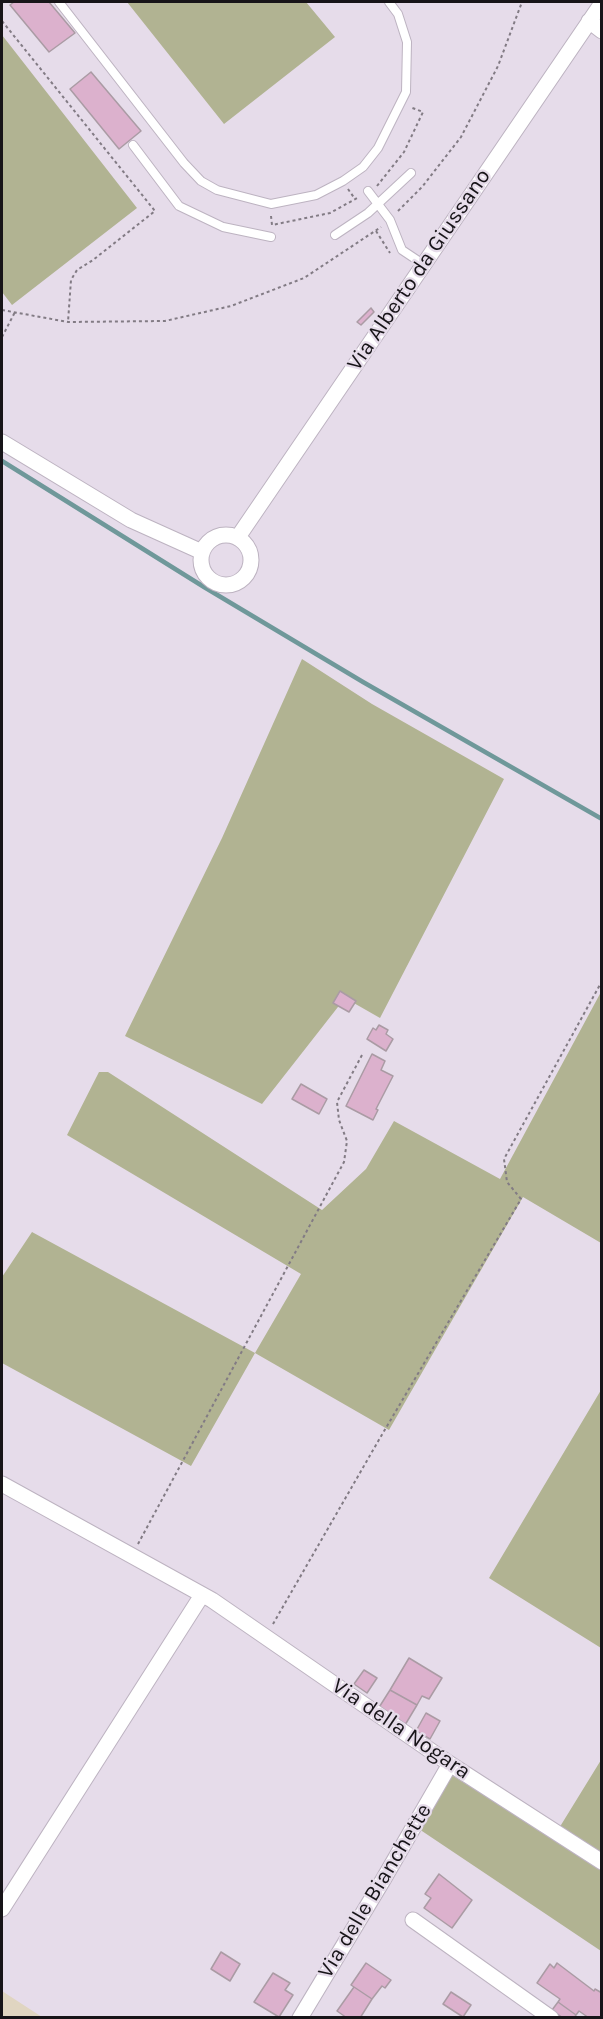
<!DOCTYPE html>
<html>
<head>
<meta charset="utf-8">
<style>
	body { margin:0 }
	#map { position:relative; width:603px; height:2019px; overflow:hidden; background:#e6dcea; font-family:Karla,sans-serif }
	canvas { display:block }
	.frame { position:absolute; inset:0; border:3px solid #171418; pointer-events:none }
</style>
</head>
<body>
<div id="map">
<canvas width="603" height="2019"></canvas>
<div class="frame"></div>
</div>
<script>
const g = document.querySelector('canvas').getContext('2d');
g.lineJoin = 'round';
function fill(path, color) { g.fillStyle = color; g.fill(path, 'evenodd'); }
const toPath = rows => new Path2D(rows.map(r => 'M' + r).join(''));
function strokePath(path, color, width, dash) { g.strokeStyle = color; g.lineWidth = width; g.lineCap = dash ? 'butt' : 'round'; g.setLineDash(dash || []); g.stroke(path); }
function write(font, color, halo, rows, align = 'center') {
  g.font = font + ' Karla,sans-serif'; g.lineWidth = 4.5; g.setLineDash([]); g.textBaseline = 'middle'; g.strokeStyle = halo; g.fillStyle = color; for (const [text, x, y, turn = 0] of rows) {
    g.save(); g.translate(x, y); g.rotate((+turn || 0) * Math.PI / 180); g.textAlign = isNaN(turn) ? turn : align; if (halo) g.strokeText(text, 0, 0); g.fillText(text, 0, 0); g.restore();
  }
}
fill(toPath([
	[2,1991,42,2017,2,2017]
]), '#e0d5c1');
fill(toPath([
	[127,2,306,2,335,37,224,124],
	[2,35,137,208,12,305,2,292],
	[302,659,372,704,504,779,380,1018,345,998,262,1104,125,1036,222,838],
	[601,992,601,1243,523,1197,389,1430,255,1353,191,1466,2,1363,2,1277,32,1232,255,1353,301,1274,67,1135,99,1072,108,1072,322,1210,366,1169,394,1121,500,1179],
	[601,1390,601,1648,489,1578],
	[601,1760,601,1951,410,1823,447,1772,553,1838]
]), '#b1b392');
strokePath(toPath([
	[2,461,204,587,363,682,602,819]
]), '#6f989a', 4.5);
const building = toPath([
	[14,2,49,2,75,33,49,52,10,5,14,2],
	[91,72,141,131,119,149,70,89,91,72],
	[371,308,374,312,361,325,357,322,371,308],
	[340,991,356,1001,349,1012,333,1003,340,991],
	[379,1025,388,1030,386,1034,393,1039,386,1051,367,1039,373,1028,376,1030,379,1025],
	[372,1054,385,1061,381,1070,393,1076,376,1109,378,1110,373,1120,346,1106,372,1054],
	[301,1084,327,1099,319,1114,292,1099,301,1084],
	[409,1658,442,1678,429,1699,422,1696,417,1705,390,1690,409,1658],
	[364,1670,377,1678,367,1693,354,1684,364,1670],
	[390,1690,417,1705,405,1725,378,1709,390,1690],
	[426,1713,440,1721,430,1739,416,1731,426,1713],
	[439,1874,472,1900,452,1928,424,1908,431,1898,425,1894,439,1874],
	[221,1952,240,1964,230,1981,211,1969,221,1952],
	[366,1963,391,1980,385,1988,382,1986,372,1999,351,1985,366,1963],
	[557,1963,594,1991,595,1989,602,1993,602,2018,589,2018,579,2011,576,2015,558,2002,560,1999,537,1983,550,1964,554,1968,557,1963],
	[273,1973,290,1983,285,1990,293,1995,279,2017,254,2002,273,1973],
	[354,1987,372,1999,360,2018,347,2018,337,2011,354,1987],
	[451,1992,471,2005,463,2017,443,2004,451,1992],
	[558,2002,576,2015,574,2018,563,2018,552,2010,558,2002]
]);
fill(building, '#dcb1cd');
strokePath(building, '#aa9ba4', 1.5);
const service = toPath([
	[59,2,184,163,201,181,217,190,271,204,316,195,343,181,363,167,378,148,406,92,407,42,398,14,389,2],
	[133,145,179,206,223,227,271,237],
	[368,191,390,220,402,250,423,264],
	[335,235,368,213,411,173]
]);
const minor = toPath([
	[589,21,602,31],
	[2,442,131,520,202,552],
	'201 560a25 25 0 1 1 50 0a25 25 0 1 1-50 0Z',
	[238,537,602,3],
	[2,1484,212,1600,450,1764,602,1862],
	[2,1909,202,1595],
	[413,1920,551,2018],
	[300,2018,383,1880,450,1764]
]);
strokePath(service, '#bdb3c1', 10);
strokePath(minor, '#bdb3c1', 17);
strokePath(toPath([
	[2,3,3,2],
	[2,21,155,211,93,260,77,270,71,280,68,322],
	[377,186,404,152,423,112,410,107],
	[348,189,355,199],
	[398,211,422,187,461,137,498,66,522,2],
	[271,216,272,225,330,213,359,197],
	[376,231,390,253],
	[2,310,68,322,165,321,231,306,304,278,381,227],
	[2,337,15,312],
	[138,1544,344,1162,347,1141,339,1120,337,1102,362,1055],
	[273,1624,380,1438,521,1199,507,1182,504,1159,602,981]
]), '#827b84', 2, [3, 3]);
strokePath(service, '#fff', 8);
strokePath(minor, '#fff', 15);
write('22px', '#171418', '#e6dcea', [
	["Via Alberto da Giussano",419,270,-56],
	["Via della Nogara",401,1729,34],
	["Via delle Bianchette",375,1891,-59]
]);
</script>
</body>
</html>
